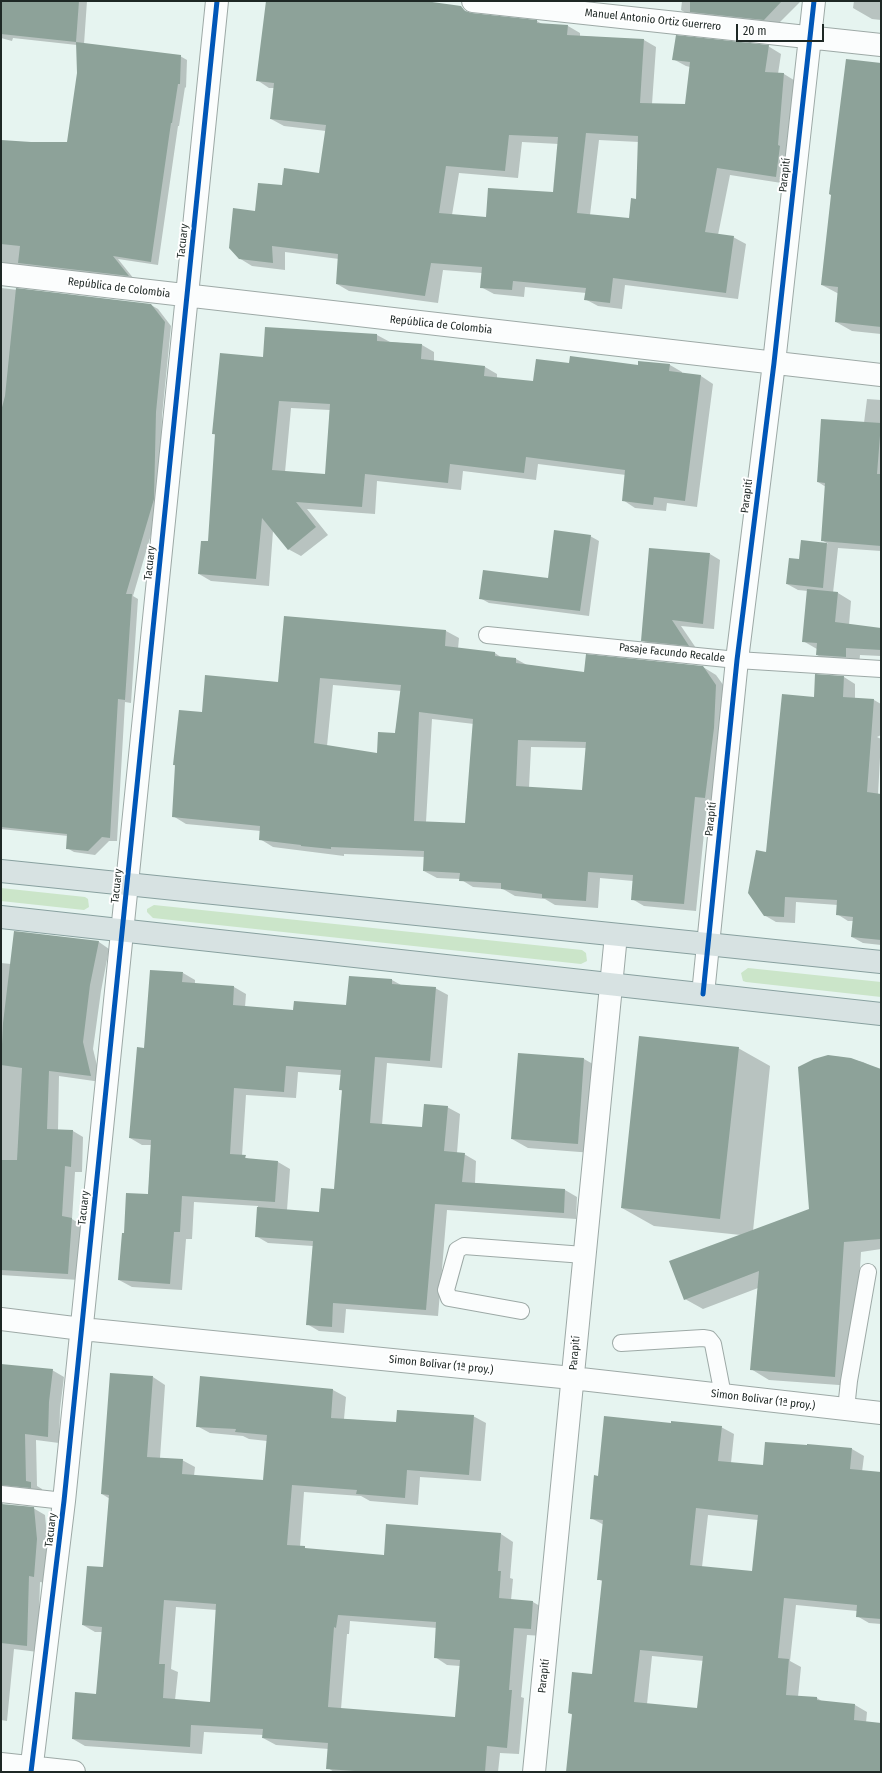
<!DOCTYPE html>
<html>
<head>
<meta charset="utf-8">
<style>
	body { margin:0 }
	#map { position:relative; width:882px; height:1773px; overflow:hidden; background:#e6f4f0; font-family:"Fira Sans Condensed",sans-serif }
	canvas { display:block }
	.frame { position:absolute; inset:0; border:2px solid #1e2825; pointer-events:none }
	.scale { position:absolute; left:736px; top:24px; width:88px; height:18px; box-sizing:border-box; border:2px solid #1e2825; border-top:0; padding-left:5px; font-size:12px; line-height:14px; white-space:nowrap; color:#1e2825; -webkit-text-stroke:3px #fff; paint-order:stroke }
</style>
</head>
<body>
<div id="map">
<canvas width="882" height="1773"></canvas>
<div class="frame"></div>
<div class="scale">20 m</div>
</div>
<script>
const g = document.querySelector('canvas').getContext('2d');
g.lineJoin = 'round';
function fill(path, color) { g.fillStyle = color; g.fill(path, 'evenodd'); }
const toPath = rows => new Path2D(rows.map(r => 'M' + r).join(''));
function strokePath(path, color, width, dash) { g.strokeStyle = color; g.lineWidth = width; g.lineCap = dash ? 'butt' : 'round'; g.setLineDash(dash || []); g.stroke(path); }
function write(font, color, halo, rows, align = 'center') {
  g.font = font + ' "Fira Sans Condensed",sans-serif'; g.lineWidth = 4; g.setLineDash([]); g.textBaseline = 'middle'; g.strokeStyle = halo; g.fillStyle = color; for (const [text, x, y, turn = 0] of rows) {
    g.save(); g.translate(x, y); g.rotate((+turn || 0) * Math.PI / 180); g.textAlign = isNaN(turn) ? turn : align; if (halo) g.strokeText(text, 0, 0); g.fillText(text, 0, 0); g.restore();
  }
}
fill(toPath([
	[1,888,85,897,88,899,89,907,84,910,1,901],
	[154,905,582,950,586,953,587,961,581,964,153,918,147,912,147,909],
	[748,968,881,982,881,997,746,982,743,981,741,973]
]), '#cbe5c9');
fill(toPath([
	[1,1,87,1,84,44,180,56,187,60,186,88,185,87,179,126,178,126,158,265,118,259,134,279,1,268,1,143,113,154,78,73,77,45,13,38,12,41,1,38],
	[267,1,398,1,462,9,473,15,537,21,542,24,568,26,580,33,580,36,644,40,656,47,652,104,686,105,690,67,686,66,673,59,768,46,781,54,778,74,784,74,797,82,788,184,730,175,718,235,733,237,746,244,738,299,625,285,622,309,598,306,585,299,586,293,525,287,524,297,494,294,481,287,482,273,443,270,438,303,349,291,337,284,339,259,285,252,285,270,252,266,239,258,256,212,283,186,320,174,326,131,284,126,271,119,275,88,269,88,257,80],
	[599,140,639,142,637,200,630,219,590,215],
	[522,142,559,144,554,193,487,218,452,215,459,173,518,178],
	[682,1,801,1,776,26,693,17,681,10],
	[854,1,881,1,881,20,872,19,853,8],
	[881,64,881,334,852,331,836,322,839,294,822,285],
	[1,288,151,305,158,309,171,326,162,416,160,504,133,596,138,599,131,703,125,702,117,841,109,841,95,855,74,852,67,848,68,836,1,829],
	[377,335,390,342,422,345,434,352,434,361,485,367,497,374,497,378,534,383,570,364,639,366,670,365,682,372,682,374,701,376,713,384,697,507,667,503,666,511,635,508,623,500,626,475,538,464,536,480,463,471,461,490,377,481,375,514,307,509,328,535,301,556,288,549,273,531,269,586,211,581,199,574,209,542,216,435,213,434,264,358],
	[291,408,330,410,326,475,285,472],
	[867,399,881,400,881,551,838,548,833,593,838,593,851,601,849,625,881,629,881,656,860,655,859,665,831,663,817,655,817,649,803,641,808,591,798,590,787,584,800,560,801,541,828,544,822,540,826,487,818,482,864,423],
	[590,536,599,541,589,616,489,603,480,598,548,579],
	[710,554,720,560,714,629,681,626,698,651,653,646,642,640],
	[285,617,446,631,459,638,458,649,495,653,502,658,516,659,527,665,585,673,703,667,716,675,729,693,718,805,707,804,696,911,644,906,632,899,633,881,600,878,598,908,555,905,545,899,515,896,503,889,473,887,460,879,437,878,424,871,425,857,344,854,344,856,273,847,260,839,261,831,186,824,173,816,176,766,174,765,203,713,279,683],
	[333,685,402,691,395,734,378,754,327,746],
	[432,719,474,724,466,824,426,822],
	[531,747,587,748,583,791,529,788],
	[816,675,844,677,855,684,855,699,874,700,881,704,881,735,877,737,881,739,878,795,881,795,881,945,863,943,852,937,853,921,848,921,837,914,838,905,796,902,795,923,776,922,764,915,767,853,815,698],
	[99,942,109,949,101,991,93,1049,101,1082,59,1076,58,1130,73,1131,83,1137,82,1172,75,1172,72,1219,82,1225,79,1280,1,1275,1,1078,3,1050,1,1050,1,963,11,964],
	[183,973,195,980,195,984,234,987,246,994,245,1007,294,1011,347,1006,392,980,401,985,435,988,448,995,442,1068,387,1063,382,1125,423,1128,447,1107,460,1114,457,1153,464,1154,476,1161,475,1183,565,1190,577,1197,576,1219,447,1210,438,1316,346,1309,344,1333,319,1331,307,1324,313,1246,268,1243,256,1236,258,1206,194,1202,192,1239,186,1239,182,1290,132,1287,119,1280,125,1234,148,1196,152,1145,142,1145,130,1138,145,1049],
	[298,1072,341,1075,340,1090,343,1091,335,1191,320,1213,287,1210,290,1169,278,1162,251,1160,242,1156,246,1095,296,1098],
	[738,1048,770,1066,753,1231,810,1210,828,1056,841,1057,863,1062,881,1071,881,1249,861,1252,853,1386,769,1380,751,1369,758,1288,703,1309,685,1299,741,1235,654,1226,622,1208],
	[519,1054,584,1059,600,1068,593,1153,528,1148,512,1139],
	[1,1365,52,1370,64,1377,60,1409,59,1443,36,1440,37,1486,42,1489,42,1494,3,1499,3,1505,33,1508,45,1515,48,1546,45,1583,40,1582,38,1652,14,1649,7,1721,1,1720],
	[153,1377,165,1385,160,1458,182,1460,195,1467,194,1476,264,1481,267,1441,249,1439,243,1436,210,1433,197,1426,201,1377,333,1390,346,1397,344,1419,397,1423,473,1416,486,1423,481,1481,420,1477,418,1505,370,1501,361,1496,304,1492,300,1547,309,1550,385,1556,501,1534,513,1542,510,1578,513,1579,511,1600,533,1602,545,1609,543,1636,527,1635,521,1697,524,1698,519,1754,500,1753,498,1772,334,1772,328,1768,329,1749,276,1745,263,1738,264,1735,204,1732,202,1754,85,1746,73,1739,97,1695,102,1632,95,1632,83,1625,104,1568,110,1499,102,1494],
	[176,1607,217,1610,211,1703,175,1700,178,1672,171,1669],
	[350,1621,437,1628,435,1657,447,1665,460,1666,456,1718,341,1709,347,1634,349,1634],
	[672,1424,721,1427,734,1434,731,1463,764,1466,852,1449,864,1456,862,1472,881,1473,881,1624,869,1623,857,1616,857,1611,796,1605,790,1661,801,1667,798,1697,817,1698,823,1702,855,1705,867,1712,866,1723,881,1724,881,1772,567,1772,573,1715,569,1713,593,1675,603,1582,598,1579,604,1525,591,1518,599,1477],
	[708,1515,758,1520,753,1572,702,1567],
	[652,1656,704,1661,698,1709,647,1704]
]), '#0003');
fill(toPath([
	[1,1,79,1,76,42,1,34],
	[266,1,425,1,461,6,465,11,472,13,537,20,537,23,568,25,567,35,644,39,640,103,685,104,690,62,672,60,676,35,769,45,765,72,784,73,778,145,780,146,776,177,717,168,705,232,734,236,726,293,613,278,610,303,584,300,586,288,513,281,512,290,480,288,482,267,431,263,425,296,336,284,338,254,272,246,273,263,239,259,229,248,233,208,255,211,258,183,282,185,284,168,319,173,326,125,270,119,274,83,256,81],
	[586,133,638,136,636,199,631,198,629,218,577,213],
	[509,135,558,137,553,192,488,188,486,217,439,213,446,166,505,171],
	[690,1,782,1,764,20,690,12],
	[76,42,181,55,180,84,178,84,172,123,171,123,151,262,113,256,129,276,18,263,20,246,1,244,1,140,31,142,67,142,77,73],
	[846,59,881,63,881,327,835,322,838,287,821,285,831,195,829,194],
	[16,288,151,304,165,322,156,412,154,499,126,594,132,594,125,700,118,699,110,838,102,837,88,851,66,849,67,834,1,827,1,411,5,396],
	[265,327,377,334,377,341,422,344,421,359,485,366,484,376,533,381,536,359,569,363,570,356,638,365,638,361,670,364,669,371,701,375,685,501,654,497,653,505,622,501,625,470,526,457,524,473,450,464,448,483,365,474,362,507,296,502,316,527,288,550,262,518,256,579,198,574,201,541,208,541,215,434,212,434,220,353,263,357],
	[279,401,330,404,325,474,272,470],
	[821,419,881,423,877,474,881,474,881,546,821,541,825,483,817,482],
	[554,530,591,535,580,611,479,599,483,570,548,578],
	[801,540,827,543,823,588,786,584,789,558,799,559],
	[649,548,710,553,703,624,672,620,689,646,641,641],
	[807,589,838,592,835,622,881,628,881,650,846,648,846,657,816,655,817,643,802,642],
	[284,616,446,630,445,646,495,652,495,656,516,658,516,663,584,672,586,654,703,666,716,685,714,728,705,798,695,797,684,904,631,900,633,875,588,872,586,901,542,898,542,894,501,889,501,883,459,881,460,873,423,871,424,851,331,847,331,849,301,846,301,845,259,840,260,826,172,817,175,765,173,765,179,710,202,712,205,675,278,682],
	[320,678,401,685,395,733,378,732,377,753,314,743],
	[419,712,473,719,465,823,414,821],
	[518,740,586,742,582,790,516,786],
	[815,674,844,676,843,697,874,699,867,792,881,794,881,940,851,937,853,917,836,915,837,900,785,897,784,917,764,916,748,893,756,850,766,852,782,694,814,697],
	[14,931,99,941,90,985,83,1042,91,1076,49,1071,47,1129,73,1130,71,1167,65,1166,62,1216,72,1218,68,1274,1,1270,1,1160,17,1160,22,1068,1,1065,3,1023],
	[150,970,183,972,182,982,234,986,233,1005,293,1010,294,1001,346,1005,349,976,392,979,392,984,436,987,430,1061,375,1057,370,1123,422,1127,424,1104,448,1106,444,1151,465,1153,462,1182,565,1189,564,1213,435,1204,426,1310,333,1303,332,1327,306,1325,313,1241,255,1237,257,1207,319,1212,321,1188,334,1189,342,1090,339,1090,341,1070,286,1066,284,1092,234,1088,230,1154,246,1155,245,1158,278,1161,275,1202,182,1196,180,1232,174,1232,170,1284,118,1280,122,1233,124,1233,126,1193,148,1194,151,1140,129,1138,137,1047,144,1048],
	[639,1036,739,1047,720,1219,621,1208],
	[518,1053,584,1058,578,1144,511,1139],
	[828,1055,851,1058,881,1069,881,1239,844,1242,835,1377,750,1370,759,1271,684,1300,669,1261,809,1209,798,1067,814,1059],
	[1,1364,53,1369,49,1402,48,1437,25,1434,26,1481,31,1482,31,1488,1,1485],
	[110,1373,153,1376,147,1457,183,1459,182,1474,263,1480,267,1435,235,1432,236,1429,196,1427,200,1376,333,1389,331,1418,396,1422,397,1410,474,1415,469,1475,407,1470,405,1498,356,1494,357,1490,292,1485,287,1545,305,1546,305,1548,384,1555,386,1524,501,1533,498,1571,501,1571,499,1598,533,1601,531,1629,514,1628,509,1690,512,1690,507,1748,487,1746,485,1772,369,1772,326,1769,328,1743,262,1738,263,1729,191,1725,190,1747,72,1739,75,1692,96,1694,102,1627,82,1625,87,1566,103,1567,109,1495,101,1494],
	[164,1600,216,1604,210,1702,163,1698,165,1664,159,1664],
	[338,1615,436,1622,434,1658,460,1660,455,1717,328,1707,334,1627,336,1628],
	[604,1416,671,1423,671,1421,722,1426,718,1461,763,1465,765,1442,807,1445,807,1444,852,1448,850,1469,881,1472,881,1619,856,1617,857,1605,784,1598,778,1658,789,1659,786,1695,817,1697,817,1700,855,1704,854,1720,881,1723,881,1772,566,1772,572,1714,568,1713,572,1672,592,1674,602,1580,597,1580,603,1520,590,1519,594,1475,598,1476],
	[696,1508,758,1515,752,1571,690,1565],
	[640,1650,703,1656,697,1708,634,1702],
	[1,1504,34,1507,37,1539,34,1577,29,1576,27,1646,1,1643]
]), '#8da299');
const service = toPath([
	[487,635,737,660,881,669],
	[521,1311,449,1298,446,1290,457,1250,464,1246,584,1255],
	[621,1343,703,1338,709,1339,713,1344,723,1395],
	[846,1409,849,1381,868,1272],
	[1,1494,64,1501]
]);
const minor = toPath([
	[473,1,881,45],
	[1,274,881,375],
	[703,994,737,660,774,363,814,1],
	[1,1319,82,1329,572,1378,881,1413],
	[1,1764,74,1772],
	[31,1772,64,1501,217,1],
	[534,1772,616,935]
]);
const primary = toPath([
	[1,871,881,962],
	[1,917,881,1014]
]);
strokePath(service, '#9da9a6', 18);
strokePath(minor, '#9da9a6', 24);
strokePath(primary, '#88a09f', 24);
strokePath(service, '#fbfdfd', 16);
strokePath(minor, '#fbfdfd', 22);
strokePath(primary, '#d7e2e2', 22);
strokePath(toPath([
	[703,994,737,660,774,363,814,1],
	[31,1772,64,1501,217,1]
]), '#0057b8', 5);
write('11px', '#1e2825', '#fff', [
	["Manuel Antonio Ortiz Guerrero",653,20,6],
	["Parapití",785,175,-84],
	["Tacuary",183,241,-84],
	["República de Colombia",119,288,7],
	["República de Colombia",441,325,6],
	["Parapití",747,496,-83],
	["Tacuary",150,563,-84],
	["Pasaje Facundo Recalde",672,653,6],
	["Parapití",711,819,-84],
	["Tacuary",117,886,-84],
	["Tacuary",84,1208,-84],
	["Parapití",575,1353,-85],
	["Simon Bolivar (1ª proy.)",441,1365,6],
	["Simon Bolivar (1ª proy.)",763,1400,7],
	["Tacuary",51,1530,-83],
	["Parapití",544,1676,-84]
]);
</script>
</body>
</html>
